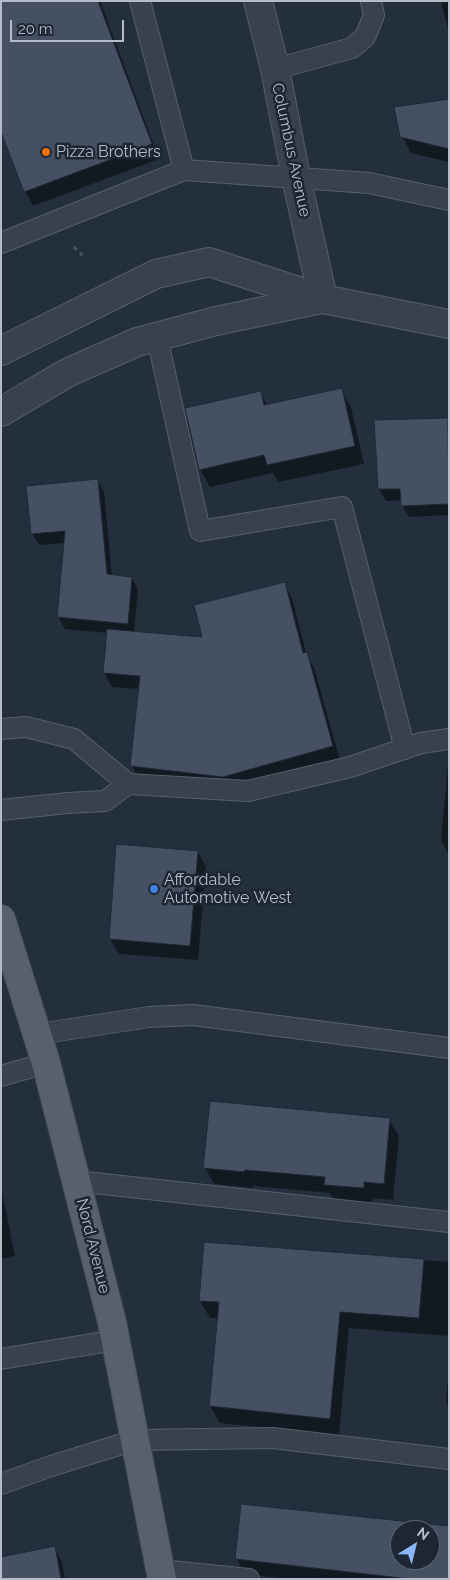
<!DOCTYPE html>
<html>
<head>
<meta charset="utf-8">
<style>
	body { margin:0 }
	#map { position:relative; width:450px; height:1580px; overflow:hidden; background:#242f3e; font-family:Raleway,sans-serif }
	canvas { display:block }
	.frame { position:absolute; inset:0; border:2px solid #b4bcc9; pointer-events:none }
	.north { position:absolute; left:390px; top:1520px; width:50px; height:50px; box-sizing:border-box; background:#1d2633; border:1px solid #59626f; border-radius:50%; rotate:36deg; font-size:14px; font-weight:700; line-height:20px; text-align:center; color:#b4bcc9 }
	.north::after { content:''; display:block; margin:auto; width:18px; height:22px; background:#8ab4f8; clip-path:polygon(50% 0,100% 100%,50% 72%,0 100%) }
	.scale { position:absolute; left:10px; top:20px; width:114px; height:22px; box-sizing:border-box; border:2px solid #b4bcc9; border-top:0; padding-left:6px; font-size:15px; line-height:18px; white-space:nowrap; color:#b4bcc9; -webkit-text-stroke:4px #1d2633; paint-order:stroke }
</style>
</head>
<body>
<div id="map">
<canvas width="450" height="1580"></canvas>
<div class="frame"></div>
<div class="north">N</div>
<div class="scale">20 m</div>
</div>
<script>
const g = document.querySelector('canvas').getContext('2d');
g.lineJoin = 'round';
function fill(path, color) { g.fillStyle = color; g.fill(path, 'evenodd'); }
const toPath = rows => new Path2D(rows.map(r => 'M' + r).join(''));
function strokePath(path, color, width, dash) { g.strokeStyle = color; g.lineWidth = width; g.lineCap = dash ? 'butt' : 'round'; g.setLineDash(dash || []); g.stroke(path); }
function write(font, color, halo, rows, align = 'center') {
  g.font = font + ' Raleway,sans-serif'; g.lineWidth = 5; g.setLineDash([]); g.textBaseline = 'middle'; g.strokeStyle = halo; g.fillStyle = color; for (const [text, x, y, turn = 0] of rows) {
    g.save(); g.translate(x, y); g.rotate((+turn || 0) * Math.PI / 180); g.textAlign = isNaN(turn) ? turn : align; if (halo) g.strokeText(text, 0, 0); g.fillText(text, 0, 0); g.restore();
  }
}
fill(toPath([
	[1,1,100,1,159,159,33,206,25,191],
	[441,1,449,1,449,33],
	[449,100,449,162,411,153,402,136],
	[341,390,351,407,364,464,278,482,273,473,210,487,200,469,260,393,268,406],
	[447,419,449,422,449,515,409,517,402,505,402,500,386,501,379,489,376,421],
	[97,480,104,492,112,576,132,578,138,590,134,632,204,638,284,584,292,598,307,656,314,668,340,760,231,790,140,780,132,766,140,689,112,687,104,673,108,633,65,629,58,617,65,543,39,545,32,533],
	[448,765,449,765,449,855,441,840],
	[198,852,206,867,198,960,119,954,110,939],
	[389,1120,399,1136,393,1200,373,1198,372,1204,335,1201,330,1193,254,1186,253,1188,214,1184,205,1168],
	[1,1186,15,1256,1,1259],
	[205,1243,449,1262,449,1336,349,1328,339,1435,220,1423,210,1406,219,1318,210,1318,200,1301],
	[449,1368,449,1407,446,1403],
	[242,1505,449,1528,449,1579,287,1579,245,1574,237,1559],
	[400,1530,430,1530,430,1560,400,1560],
	[54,1548,62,1562,65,1579,1,1579]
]), '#0007');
const building = toPath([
	[1,1,98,1,152,144,24,192,1,132,1,1],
	[449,99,449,149,400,137,394,107,449,99],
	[342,388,355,446,267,465,264,455,199,470,185,408,261,391,264,405,342,388],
	[448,418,449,504,401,506,400,489,378,489,374,420,448,418],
	[98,479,107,574,132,577,128,624,57,617,65,531,31,534,26,486,98,479],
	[285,582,303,653,307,652,333,746,223,777,130,766,140,676,103,673,107,629,202,637,194,605,285,582],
	[116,844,198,851,190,946,109,939,116,844],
	[210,1101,390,1118,384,1184,364,1182,364,1188,324,1185,325,1177,245,1170,244,1172,203,1168,210,1101],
	[204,1242,424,1259,419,1318,340,1312,330,1419,209,1406,219,1302,199,1301,204,1242],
	[241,1504,449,1526,449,1579,410,1579,235,1559,241,1504],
	[400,1530,430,1530,430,1560,400,1560,400,1530],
	[55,1546,61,1579,1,1579,1,1557,55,1546]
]);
fill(building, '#455162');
strokePath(building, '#1f2835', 1);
const service = toPath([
	[275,69,352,48,365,37,374,15,371,1],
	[184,170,369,183,449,200],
	[1,243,184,170,140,1],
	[157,337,200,531,342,507,405,749],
	[1,729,26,727,74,739,128,784,248,791,350,767,421,743,449,739],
	[1,810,68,803,105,801,128,784],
	[38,1034,149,1017,193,1015,449,1048],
	[1,1076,46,1063],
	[76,1181,449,1222],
	[1,1359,116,1340],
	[1,1484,51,1466,135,1440,273,1438,449,1459],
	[160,1570,249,1579]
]);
const minor = toPath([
	[258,1,275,69,296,177,323,299],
	[1,351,156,274,209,262,323,299,449,324],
	[1,412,67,373,137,342,216,321,321,299]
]);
const primary = toPath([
	[1,919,46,1063,112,1322,162,1579]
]);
strokePath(service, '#565f6c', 22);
strokePath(minor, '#565f6c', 30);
strokePath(primary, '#414a57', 30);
strokePath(toPath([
	[74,247,84,257]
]), '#44595c', 3, [4, 4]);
strokePath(service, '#38414e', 20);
strokePath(minor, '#38414e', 28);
strokePath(primary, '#56606e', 28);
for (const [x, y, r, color] of [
	[46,152,5,"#e8710a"],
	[154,889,5,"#3f7fe0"]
]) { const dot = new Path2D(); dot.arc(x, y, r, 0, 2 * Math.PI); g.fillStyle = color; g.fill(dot); strokePath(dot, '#1d2633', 2); }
write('16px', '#b4bcc9', '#1d2633', [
	["Columbus Avenue",291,150,78],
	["Nord Avenue",93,1246,76]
]);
write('16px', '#b4bcc9', '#1d2633', [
	["Pizza Brothers",56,152],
	["Affordable",164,880],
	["Automotive West",164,898]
], 'left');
</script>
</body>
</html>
